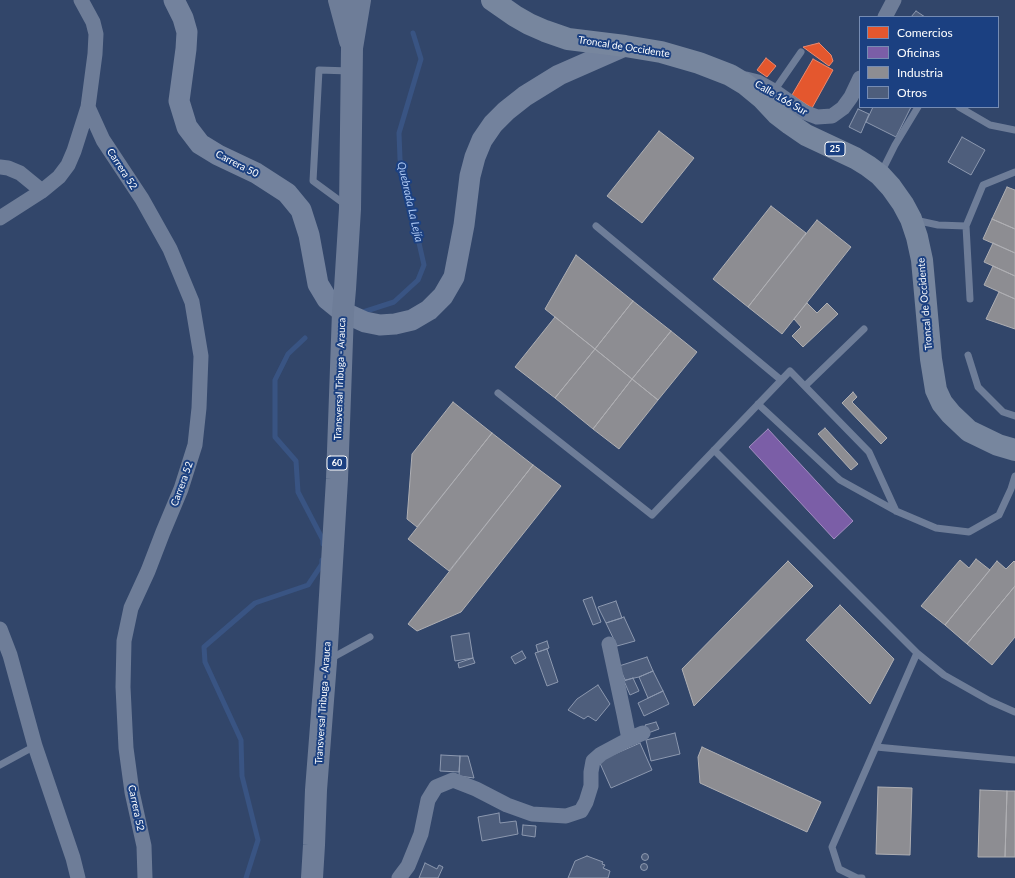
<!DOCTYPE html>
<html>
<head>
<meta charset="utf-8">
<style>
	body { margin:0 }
	#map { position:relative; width:1015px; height:878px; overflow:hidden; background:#32466a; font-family:Lato,sans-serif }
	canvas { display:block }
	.legend { position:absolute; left:859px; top:16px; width:140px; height:92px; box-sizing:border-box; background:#1b4081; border:1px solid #768cb3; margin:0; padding:5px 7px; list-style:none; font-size:12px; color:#fff }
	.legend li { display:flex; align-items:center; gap:8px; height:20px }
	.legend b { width:20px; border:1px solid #768cb3 }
</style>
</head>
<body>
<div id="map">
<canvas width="1015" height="878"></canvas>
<ul class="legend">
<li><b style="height:11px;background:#e4572e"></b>Comercios</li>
<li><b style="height:11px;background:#7b5ea7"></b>Oficinas</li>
<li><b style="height:11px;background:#8d8d92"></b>Industria</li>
<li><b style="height:11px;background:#4e5e7c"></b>Otros</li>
</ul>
</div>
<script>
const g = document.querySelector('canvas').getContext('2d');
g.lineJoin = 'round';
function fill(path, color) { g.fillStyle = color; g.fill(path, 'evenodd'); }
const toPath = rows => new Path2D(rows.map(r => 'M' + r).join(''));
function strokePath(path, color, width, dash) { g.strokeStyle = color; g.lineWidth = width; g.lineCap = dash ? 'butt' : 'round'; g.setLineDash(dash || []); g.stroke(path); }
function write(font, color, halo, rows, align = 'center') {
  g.font = font + ' Lato,sans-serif'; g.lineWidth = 4; g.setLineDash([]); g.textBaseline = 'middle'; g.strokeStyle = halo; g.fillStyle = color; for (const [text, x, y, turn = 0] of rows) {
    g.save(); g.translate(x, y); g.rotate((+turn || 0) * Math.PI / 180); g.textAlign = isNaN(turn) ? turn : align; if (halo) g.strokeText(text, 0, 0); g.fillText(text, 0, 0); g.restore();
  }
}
const shops = toPath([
	[819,43,831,55,833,61,829,66,803,47,819,43],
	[766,58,776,66,767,77,757,70,766,58],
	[813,59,833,70,812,108,792,95,813,59]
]);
fill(shops, '#e4572e');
strokePath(shops, '#ec896d', 1);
const offices = toPath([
	[768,429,853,521,834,539,749,447,768,429]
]);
fill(offices, '#7b5ea7');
strokePath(offices, '#a38ec1', 1);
const industry = toPath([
	[659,131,694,158,642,223,607,196,659,131],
	[1007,187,1015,190,1015,229,992,219,1007,187],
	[771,206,806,233,748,307,713,279,771,206],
	[992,219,1015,229,1015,253,983,239,992,219],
	[817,220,851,247,782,334,748,307,817,220],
	[993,243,1015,253,1015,276,984,262,993,243],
	[576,255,633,301,595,349,545,309,576,255],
	[993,266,1015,276,1015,299,984,285,993,266],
	[999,292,1015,299,1015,329,986,319,999,292],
	[633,301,671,331,632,379,595,349,633,301],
	[807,303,817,313,827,303,838,314,803,347,792,336,801,327,794,319,807,303],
	[555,317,595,349,555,398,515,367,555,317],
	[671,331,697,352,658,400,632,379,671,331],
	[595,349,632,379,593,429,555,398,595,349],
	[632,379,658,400,619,449,593,429,632,379],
	[853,392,857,397,852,402,887,438,881,444,842,403,853,392],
	[453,402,492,433,417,527,407,519,412,454,453,402],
	[825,428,858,464,851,470,818,434,825,428],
	[492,433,533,465,449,571,408,539,492,433],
	[533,465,561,486,461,612,417,631,408,624,533,465],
	[976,559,990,570,945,625,921,606,960,560,969,568,976,559],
	[788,561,813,586,694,706,682,669,788,561],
	[997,561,1006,569,1014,561,1015,562,1015,586,967,644,945,625,997,561],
	[1015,586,1015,637,992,665,967,644,1015,586],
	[840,605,894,659,870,704,806,640,840,605],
	[702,747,821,802,807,832,700,783,698,757,702,747],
	[878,787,912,788,910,855,876,854,878,787],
	[980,790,1007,791,1005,857,978,857,980,790],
	[1007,791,1015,791,1015,857,1005,857,1007,791]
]);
fill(industry, '#8d8d92');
strokePath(industry, '#afafb3', 1);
strokePath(toPath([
	[360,313,394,302,418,280,424,265,400,159,399,133,421,59,413,33],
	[305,338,288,354,275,380,275,437,296,461,298,492,323,540,323,544],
	[246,878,258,840,242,776,241,740,205,662,204,647,255,603,308,585,322,564,322,560]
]), '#395483', 5);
const building = toPath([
	[916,11,925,17,911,17,916,11],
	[873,107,911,107,896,137,866,122,873,107],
	[858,109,869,114,861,133,849,127,858,109],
	[962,137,985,150,971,175,948,162,962,137],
	[592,597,601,622,593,625,583,600,592,597],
	[616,601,622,618,606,623,598,607,616,601],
	[624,617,635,641,617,646,606,623,624,617],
	[469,633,473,658,455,661,451,636,469,633],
	[547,641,549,648,538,652,536,645,547,641],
	[547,649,558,682,547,686,535,653,547,649],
	[522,651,526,658,515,664,511,657,522,651],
	[647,657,653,671,639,677,625,680,619,666,647,657],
	[473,658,475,663,459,668,458,663,473,658],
	[653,671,663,691,648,698,639,677,653,671],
	[633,678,639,691,630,695,624,681,633,678],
	[598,685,610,704,596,721,588,716,584,719,568,710,577,699,598,685],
	[663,691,669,704,644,716,638,703,663,691],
	[656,722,659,729,648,733,645,725,656,722],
	[675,733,680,754,651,761,646,740,675,733],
	[640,743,652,770,611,788,599,761,640,743],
	[441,755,460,756,459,772,440,771,441,755],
	[460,756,468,756,474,778,459,776,460,756],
	[499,813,500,823,516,821,518,834,482,841,478,817,499,813],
	[523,825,536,826,535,837,522,835,523,825],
	'641.5 857a3.5 3.5 0 1 1 7 0a3.5 3.5 0 1 1-7 0Z',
	[587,856,603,862,602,864,605,865,603,868,610,871,608,878,568,878,575,861,587,856],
	[425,863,437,869,439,865,443,867,438,878,419,878,425,863],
	'640.5 867a3.5 3.5 0 1 1 7 0a3.5 3.5 0 1 1-7 0Z'
]);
fill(building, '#4e5e7c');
strokePath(building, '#8c98af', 1);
strokePath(toPath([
	[774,91,801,52],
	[959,107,990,125,1015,130],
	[881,173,895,145,918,107],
	[347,206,313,181,319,70,350,71],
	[915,220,938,225,966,226,983,185,1015,172],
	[596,226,781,380],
	[966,226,970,299],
	[968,355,978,387,1003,412,1015,416],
	[805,386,864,329],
	[498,393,652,515,790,371,869,452,896,511],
	[758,404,840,480,896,511,936,528,969,532,999,515,1011,489,1015,476],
	[714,450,917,653,944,675,990,701,1015,712],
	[330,659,370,637],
	[876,747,1015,760],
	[0,765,35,746],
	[862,878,857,878,839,869,832,847,917,653]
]), '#6e7d98', 7);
strokePath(toPath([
	[885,17,894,0],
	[746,79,758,82,774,91,804,112,817,117,832,116,843,108,851,97,860,78],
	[88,107,103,140,142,199,170,249,192,302,201,356,199,408,195,445,181,489,163,532,148,571,131,608,124,641,123,687,126,748,132,792,144,846,145,878],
	[0,167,8,168,20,173,42,191],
	[0,218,42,191,59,177,68,165,74,151,88,107,95,54,96,34,93,22,81,0],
	[0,629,10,655,35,746,73,858,78,878],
	[629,739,643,733],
	[399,878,408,866,421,834,428,800,436,787,453,780,476,789,507,805,532,814,566,816,581,811,586,802,591,786,591,772,593,761,601,754,629,739,624,714,609,644]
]), '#6e7d98', 15);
strokePath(toPath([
	[174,0,183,18,187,32,186,49,179,101,187,127,200,144,218,155,256,173,287,193,301,210,309,235,318,284,327,299,343,312,365,322,380,325,395,324,412,320,429,310,443,296,454,277,464,225,470,176,475,157,482,140,493,124,506,111,525,96,559,75,625,46]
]), '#73829d', 21);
strokePath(toPath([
	[492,0,515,16,529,24,545,31,568,39,625,46,661,52,699,63,730,75,745,84,762,98,777,114,790,124,806,135,855,158,868,166,880,175,891,187,903,204,911,219,917,237,922,260,931,359,936,390,942,403,951,414,969,431,998,445,1015,450]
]), '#77869e', 22);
strokePath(toPath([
	[339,0,350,41],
	[312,878,314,845,316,790,326,662,337,479,343,312,345,289,350,209,352,48,360,0]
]), '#6e7d98', 22);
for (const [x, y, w] of [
	[835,149,20],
	[337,463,20]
]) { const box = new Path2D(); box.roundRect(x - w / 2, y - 7, w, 14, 3); g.fillStyle = '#1b4081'; g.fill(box); strokePath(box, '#fff', 1); }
write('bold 9px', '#fff', null, [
	["25",835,149],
	["60",337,463]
]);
write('10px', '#fff', '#1b4081', [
	["Troncal de Occidente",624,47,9],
	["Calle 166 Sur",781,98,30],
	["Carrera 50",237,164,27],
	["Carrera 52",122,169,57],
	["Troncal de Occidente",925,304,-95],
	["Transversal Tribuga - Arauca",340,379,-88],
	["Carrera 52",182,484,-70],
	["Transversal Tribuga - Arauca",323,703,-86],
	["Carrera 52",136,808,78]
]);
write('italic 11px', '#abc6f2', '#1b4081', [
	["Quebrada La Lejía",410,202,77]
]);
</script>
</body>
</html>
